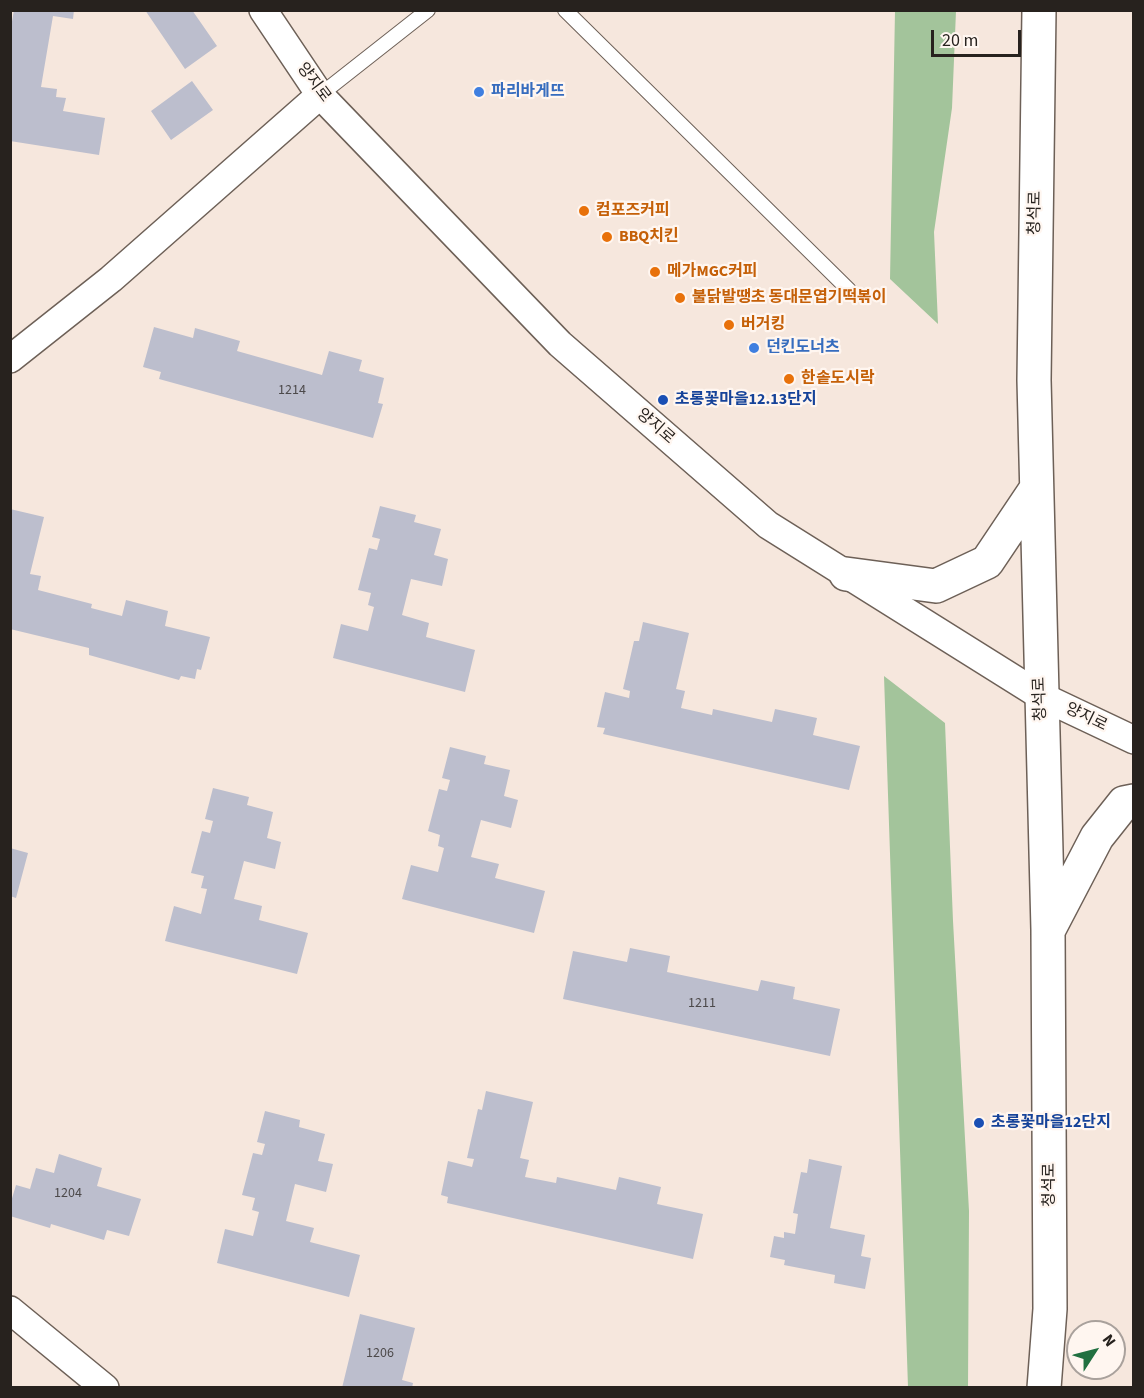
<!DOCTYPE html>
<html>
<head>
<meta charset="utf-8">
<style>
	body { margin:0 }
	#map { position:relative; width:1144px; height:1398px; overflow:hidden; background:#f6e7dd; font-family:"Source Sans 3",sans-serif }
	canvas { display:block }
	.frame { position:absolute; inset:0; border:12px solid #27221e; pointer-events:none }
	.north { position:absolute; left:1066px; top:1320px; width:60px; height:60px; box-sizing:border-box; background:#fff6f0; border:2px solid #a9a19c; border-radius:50%; rotate:54deg; font-size:16px; font-weight:700; line-height:24px; text-align:center; color:#27221e }
	.north::after { content:''; display:block; margin:auto; width:21px; height:27px; background:#217040; clip-path:polygon(50% 0,100% 100%,50% 72%,0 100%) }
	.scale { position:absolute; left:931px; top:30px; width:90px; height:27px; box-sizing:border-box; border:3px solid #27221e; border-top:0; padding-left:8px; font-size:18px; line-height:21px; white-space:nowrap; color:#27221e; -webkit-text-stroke:4px #fff6f0; paint-order:stroke }
</style>
</head>
<body>
<div id="map">
<canvas width="1144" height="1398"></canvas>
<div class="frame"></div>
<div class="north">N</div>
<div class="scale">20 m</div>
</div>
<script>
const g = document.querySelector('canvas').getContext('2d');
g.lineJoin = 'round';
function fill(path, color) { g.fillStyle = color; g.fill(path, 'evenodd'); }
const toPath = rows => new Path2D(rows.map(r => 'M' + r).join(''));
function strokePath(path, color, width, dash) { g.strokeStyle = color; g.lineWidth = width; g.lineCap = dash ? 'butt' : 'round'; g.setLineDash(dash || []); g.stroke(path); }
function write(font, color, halo, rows, align = 'center') {
  g.font = font + ' "Source Sans 3","Noto Sans KR",sans-serif'; g.lineWidth = 4.5; g.setLineDash([]); g.textBaseline = 'middle'; g.strokeStyle = halo; g.fillStyle = color; for (const [text, x, y, turn = 0] of rows) {
    g.save(); g.translate(x, y); g.rotate((+turn || 0) * Math.PI / 180); g.textAlign = isNaN(turn) ? turn : align; if (halo) g.strokeText(text, 0, 0); g.fillText(text, 0, 0); g.restore();
  }
}
fill(toPath([
	[895,11,956,11,952,108,934,232,938,324,890,279],
	[884,676,945,723,953,921,969,1211,968,1387,908,1387]
]), '#a3c49b');
fill(toPath([
	[14,10,74,10,73,19,53,16,41,87,57,89,56,97,66,98,63,111,105,118,99,155,10,141,10,33],
	[145,10,192,10,217,46,185,69],
	[192,81,213,110,171,140,151,111],
	[154,327,193,338,195,328,240,341,237,351,322,375,329,351,362,360,359,371,384,378,378,403,383,404,373,438,159,379,161,372,143,367],
	[380,506,416,515,414,522,441,529,434,555,448,559,442,586,411,579,402,615,429,623,426,637,475,650,465,692,333,658,341,624,368,631,374,607,368,605,371,593,358,590,369,548,377,550,380,539,372,537],
	[10,509,44,517,30,574,41,576,38,590,92,604,91,608,122,616,126,600,168,611,165,626,210,637,201,670,197,669,195,679,181,676,179,680,89,655,89,648,10,629],
	[643,622,689,633,676,689,685,691,681,708,712,715,713,709,772,722,775,709,817,718,813,735,860,746,849,790,603,734,605,728,597,727,605,692,629,698,630,691,623,689,634,641,639,641],
	[450,747,486,756,484,764,510,770,504,796,518,800,511,828,481,820,471,857,499,864,495,878,545,891,534,933,402,899,411,865,438,872,444,848,438,846,440,835,428,831,439,789,447,791,450,780,442,778],
	[213,788,249,797,247,805,273,812,267,838,281,842,275,869,244,861,234,899,262,906,259,920,308,933,297,974,165,941,174,906,201,914,207,889,201,888,204,876,191,873,202,831,210,833,213,821,205,819],
	[10,848,28,853,16,898,10,896],
	[630,948,670,956,667,972,758,991,761,980,795,987,793,999,840,1009,830,1056,563,999,573,951,627,962],
	[486,1091,533,1102,520,1158,529,1160,525,1177,556,1183,557,1177,616,1190,619,1177,661,1187,657,1204,703,1214,693,1259,447,1203,448,1197,441,1195,448,1161,472,1167,474,1159,467,1158,478,1109,482,1110],
	[265,1111,300,1120,299,1127,325,1134,318,1161,333,1164,326,1192,295,1184,286,1221,314,1228,310,1242,360,1255,349,1297,217,1263,225,1229,253,1236,259,1212,252,1210,255,1198,242,1195,253,1153,262,1155,265,1144,257,1142],
	[59,1154,102,1168,97,1186,141,1199,129,1236,107,1230,104,1240,51,1224,50,1228,10,1216,10,1205,16,1185,30,1189,36,1168,54,1173],
	[809,1159,842,1166,830,1228,865,1235,861,1256,871,1258,865,1289,834,1283,835,1275,784,1265,785,1260,770,1257,774,1236,784,1238,784,1232,795,1234,798,1214,793,1213,801,1172,807,1173],
	[360,1314,415,1328,402,1380,413,1383,412,1388,342,1388]
]), '#bcbecd');
const service = toPath([
	[565,10,849,290],
	[320,95,428,10]
]);
const minor = toPath([
	[263,10,320,95,560,344,768,525,1041,696,1134,740],
	[10,359,111,279,320,95],
	[10,1310,105,1388]
]);
const secondary = toPath([
	[1039,10,1034,380,1048,930,1050,1309,1044,1388],
	[846,574,936,586,987,562,1036,489],
	[1049,929,1097,837,1124,803,1134,801]
]);
strokePath(service, '#6d6057', 16);
strokePath(minor, '#6d6057', 30);
strokePath(secondary, '#6d6057', 36);
strokePath(service, '#fff', 14);
strokePath(minor, '#fff', 27);
strokePath(secondary, '#fff', 33);
for (const [x, y, r, color] of [
	[479,92,6,"#3f7fe0"],
	[584,211,6,"#e8710a"],
	[607,237,6,"#e8710a"],
	[655,272,6,"#e8710a"],
	[680,298,6,"#e8710a"],
	[729,325,6,"#e8710a"],
	[754,348,6,"#3f7fe0"],
	[789,379,6,"#e8710a"],
	[663,400,6,"#1a4fb4"],
	[979,1123,6,"#1a4fb4"]
]) { const dot = new Path2D(); dot.arc(x, y, r, 0, 2 * Math.PI); g.fillStyle = color; g.fill(dot); strokePath(dot, '#fff6f0', 2); }
write('14px', '#4c494a', null, [
	["1214",292,391],
	["1211",702,1004],
	["1204",68,1194],
	["1206",380,1354]
]);
write('16px', '#27221e', '#fff6f0', [
	["양지로",313,83,53],
	["청석로",1036,213,-89],
	["양지로",655,427,41],
	["청석로",1041,699,-92],
	["양지로",1086,718,26],
	["청석로",1050,1185,-90]
]);
write('bold 16px', '#366cbe', '#fff6f0', [
	["파리바게뜨",491,92],
	["던킨도너츠",766,348]
], 'left');
write('bold 16px', '#c56008', '#fff6f0', [
	["컴포즈커피",596,211],
	["BBQ치킨",619,237],
	["메가MGC커피",667,272],
	["불닭발땡초 동대문엽기떡볶이",692,298],
	["버거킹",741,325],
	["한솥도시락",801,379]
], 'left');
write('bold 16px', '#164399', '#fff6f0', [
	["초롱꽃마을12.13단지",675,400],
	["초롱꽃마을12단지",991,1123]
], 'left');
</script>
</body>
</html>
